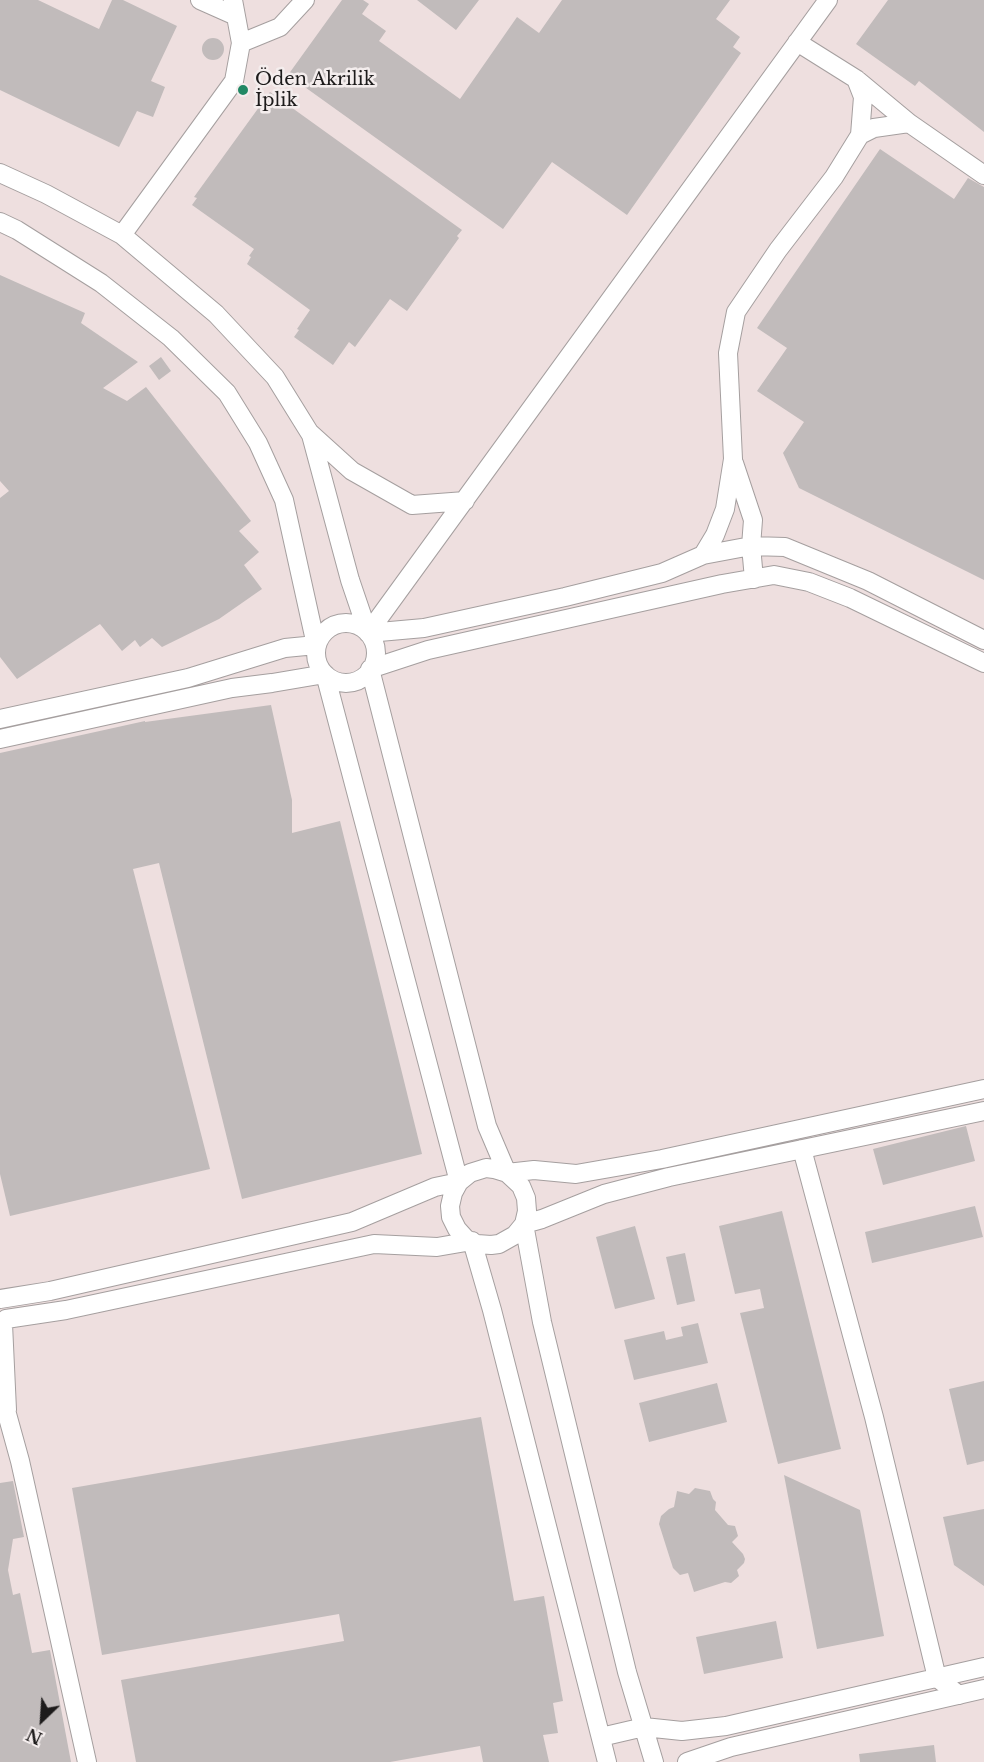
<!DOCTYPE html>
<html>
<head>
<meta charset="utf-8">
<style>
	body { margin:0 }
	#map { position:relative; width:984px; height:1762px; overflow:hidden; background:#f4eded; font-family:"Libre Baskerville",serif }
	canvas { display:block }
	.north { position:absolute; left:12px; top:1690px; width:60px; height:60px; -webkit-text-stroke:4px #f4eded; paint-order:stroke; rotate:205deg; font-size:16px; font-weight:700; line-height:24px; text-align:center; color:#1d1b1b }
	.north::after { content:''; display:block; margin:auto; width:21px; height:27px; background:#1d1b1b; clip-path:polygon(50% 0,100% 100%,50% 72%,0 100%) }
</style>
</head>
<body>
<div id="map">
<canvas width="984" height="1762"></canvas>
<div class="north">N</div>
</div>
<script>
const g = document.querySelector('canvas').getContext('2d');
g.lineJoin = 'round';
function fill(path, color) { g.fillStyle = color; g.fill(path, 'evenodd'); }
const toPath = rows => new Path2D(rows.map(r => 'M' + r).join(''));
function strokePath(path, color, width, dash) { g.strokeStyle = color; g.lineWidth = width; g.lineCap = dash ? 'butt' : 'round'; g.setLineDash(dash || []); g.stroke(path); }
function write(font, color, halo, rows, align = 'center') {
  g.font = font + ' "Libre Baskerville",serif'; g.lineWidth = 5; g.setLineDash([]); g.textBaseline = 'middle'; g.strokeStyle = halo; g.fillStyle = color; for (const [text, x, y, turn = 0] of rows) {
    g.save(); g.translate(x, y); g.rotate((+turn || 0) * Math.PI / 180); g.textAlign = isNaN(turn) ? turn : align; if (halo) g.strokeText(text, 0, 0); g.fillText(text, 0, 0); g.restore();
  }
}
fill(toPath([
	[0,0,984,0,984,1762,0,1762]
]), '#eedfdf');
fill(toPath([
	[0,0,38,0,99,29,112,0,123,0,177,26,151,81,165,87,153,117,137,111,119,147,0,90],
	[342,0,363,0,369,4,362,14,386,31,379,41,460,99,517,17,539,33,562,0,730,0,716,19,740,37,733,47,741,53,627,215,552,162,503,229,288,75],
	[417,0,479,0,456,30],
	[888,0,984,0,984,132,919,81,915,86,856,44],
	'202 49a11 11 0 1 1 22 0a11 11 0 1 1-22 0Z',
	[270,92,462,230,457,236,459,238,407,311,390,299,355,347,349,342,333,365,294,337,299,330,297,329,310,310,247,264,251,257,249,256,254,249,192,205,197,198,194,197],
	[880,149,954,199,968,178,984,187,984,580,799,488,783,453,804,422,757,391,787,348,757,328],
	[0,275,85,313,81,323,138,362,103,388,127,401,146,387,251,521,239,531,259,552,244,565,262,589,219,619,162,647,152,638,140,647,135,640,122,651,100,624,17,679,0,657,0,498,9,491,0,481],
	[161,357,171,371,159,380,149,366],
	[271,705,292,800,292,833,340,821,422,1154,242,1199,159,863,133,869,210,1169,10,1216,0,1174,0,753,145,721,145,722],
	[966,1126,975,1161,883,1185,873,1149],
	[975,1206,983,1237,872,1263,865,1232],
	[782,1211,841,1449,778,1464,740,1313,764,1308,760,1289,735,1294,719,1226],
	[635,1226,655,1299,615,1309,596,1237],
	[685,1253,695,1301,677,1305,666,1257],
	[698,1323,708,1363,634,1380,624,1340,664,1331,666,1340,683,1336,681,1327],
	[984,1381,984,1461,967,1465,949,1389],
	[717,1383,727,1422,649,1442,639,1403],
	[481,1417,514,1601,544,1596,563,1701,553,1703,558,1733,543,1735,549,1762,483,1762,480,1746,390,1762,136,1762,121,1680,344,1641,339,1614,102,1655,72,1488],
	[784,1475,860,1510,884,1636,817,1649],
	[13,1481,24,1537,13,1539,8,1570,13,1595,20,1593,32,1653,50,1650,71,1762,0,1762,0,1483],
	[695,1488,710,1491,713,1499,716,1502,715,1510,728,1525,735,1526,738,1536,732,1542,743,1554,745,1559,744,1563,737,1570,739,1576,731,1583,725,1582,694,1592,688,1573,680,1575,673,1568,659,1524,661,1516,669,1509,674,1507,677,1491,689,1494],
	[984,1509,984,1586,954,1565,943,1517],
	[776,1621,783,1658,704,1674,696,1637],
	[934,1745,936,1762,860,1762,859,1754]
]), '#c1bbbb');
const minor = toPath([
	[200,0,236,16],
	[797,42,856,79,909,123,984,175],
	[241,43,280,27,305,0],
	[860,135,874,128,909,123],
	[0,173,46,194,122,235,216,314,275,377,311,435,350,580,368,633],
	[0,222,17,230,101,283,171,338,227,393,258,443,284,500,316,645,285,648,188,678,0,719],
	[122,235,234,81,241,43,233,0],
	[310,433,352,471,412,505,465,501],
	[734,463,753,520,751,546,754,579],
	[703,555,715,535,725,509,733,459,728,353,736,312,778,250,834,177,860,135,863,97,856,79],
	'316 653a30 30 0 1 1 60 0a30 30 0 1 1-60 0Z',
	[368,633,828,0],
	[368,633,424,628,565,597,662,573,703,555,751,546,785,547,868,581,984,640],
	[984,663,850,598,809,582,774,575,722,584,428,650,370,669,487,1126,507,1173,521,1186,526,1198,527,1211,524,1224,515,1235,499,1244,491,1245,477,1244,466,1239,457,1229,451,1217,450,1206,453,1193,459,1182,470,1173,486,1168,494,1169,507,1173,534,1170,576,1174,662,1159,984,1089],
	[0,739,232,688,272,683,325,674,459,1182],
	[802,1149,874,1417,937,1678,959,1695],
	[524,1224,542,1322,627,1672,654,1762],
	[524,1224,542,1219,604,1194,669,1177,984,1111],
	[472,1241,492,1310,607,1762],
	[0,1299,50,1291,352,1222,435,1187,459,1182],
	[6,1319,66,1310,374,1244,437,1247,472,1241],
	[3,1324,7,1410],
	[0,1397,7,1414,20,1461,87,1762],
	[601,1737,644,1727,682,1731,726,1726,984,1667],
	[687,1762,731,1747,984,1689]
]);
strokePath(minor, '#a59f9f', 20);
strokePath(minor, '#fff', 18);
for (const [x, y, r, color] of [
	[243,90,6,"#218864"]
]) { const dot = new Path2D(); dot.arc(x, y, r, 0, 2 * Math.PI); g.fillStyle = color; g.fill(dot); strokePath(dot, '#f4eded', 2); }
write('18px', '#1d1b1b', '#f4eded', [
	["Öden Akrilik",255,80],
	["İplik",255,101]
], 'left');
</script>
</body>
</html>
